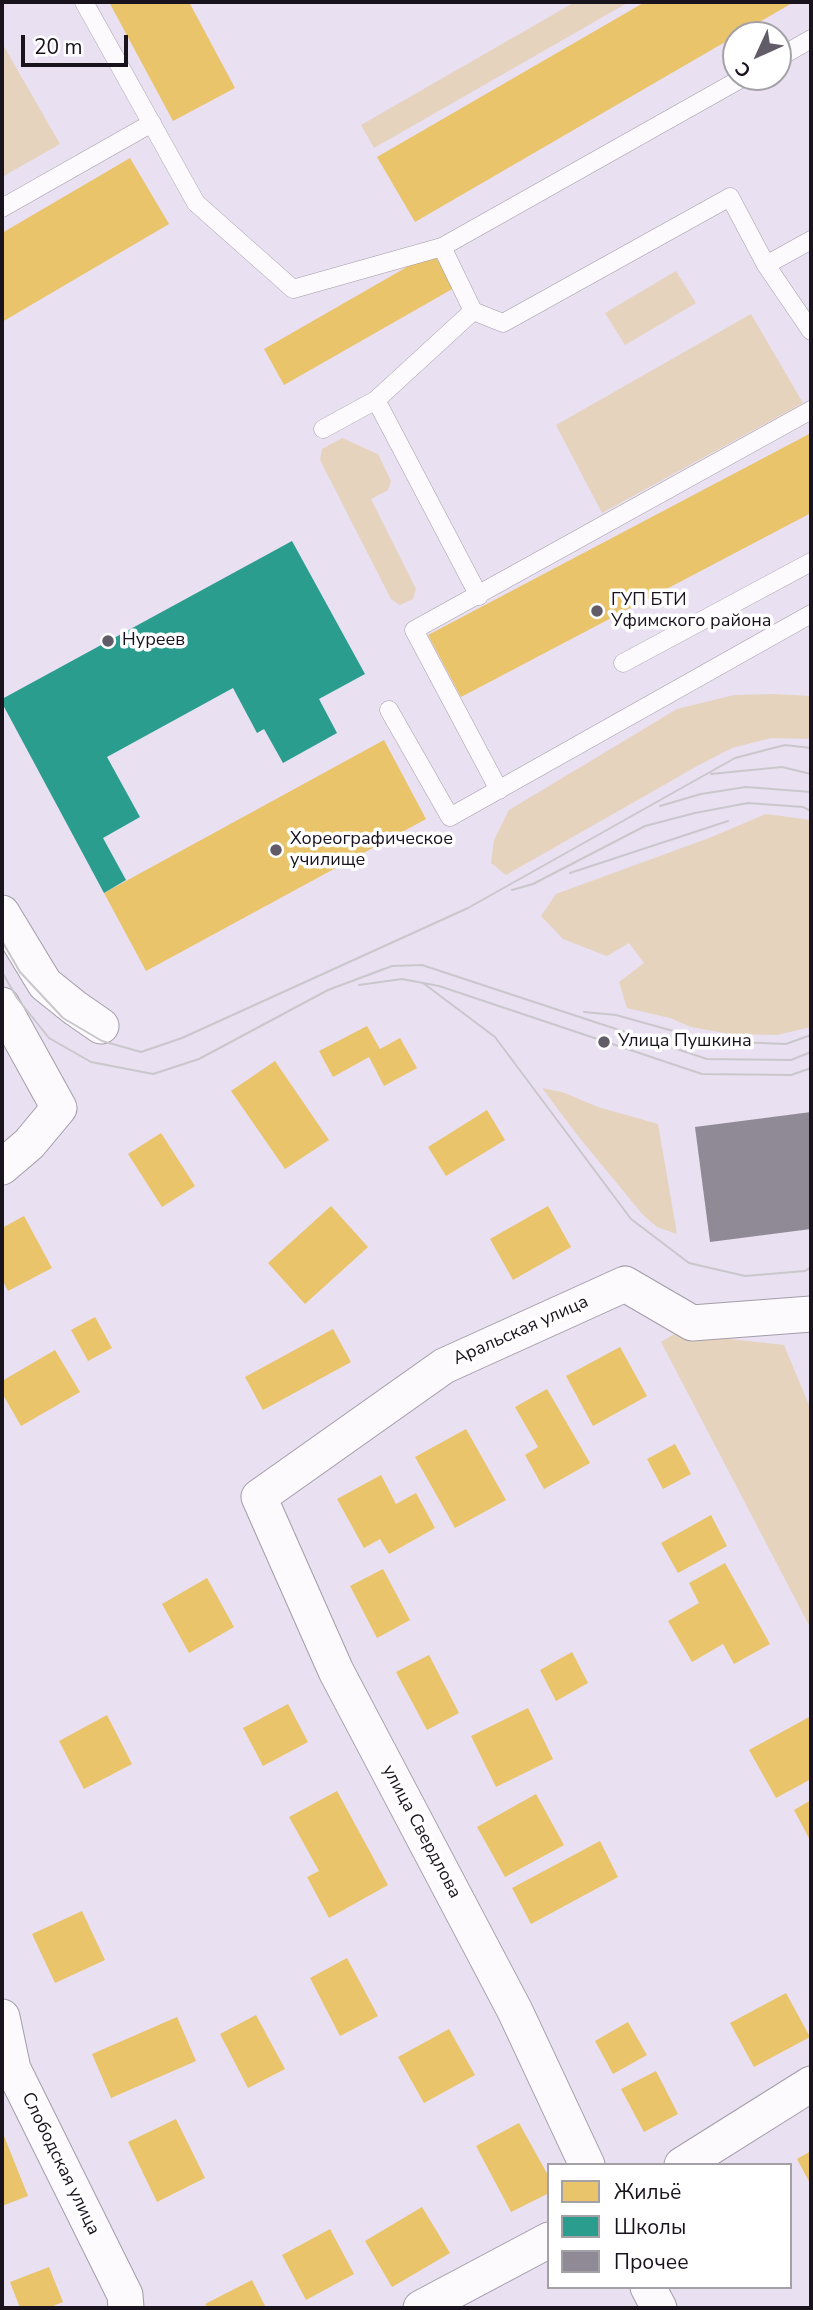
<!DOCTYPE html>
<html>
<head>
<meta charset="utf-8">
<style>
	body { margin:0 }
	#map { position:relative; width:813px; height:2310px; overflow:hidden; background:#e9e0f1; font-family:"Nunito Sans",sans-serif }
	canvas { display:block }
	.frame { position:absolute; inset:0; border:4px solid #19131e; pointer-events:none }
	.legend { position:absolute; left:547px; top:2163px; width:245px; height:126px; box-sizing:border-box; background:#fff; border:2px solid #a3a1a5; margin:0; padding:9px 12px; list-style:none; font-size:21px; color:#19131e }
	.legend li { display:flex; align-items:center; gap:14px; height:35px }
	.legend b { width:35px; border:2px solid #a3a1a5 }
	.north { position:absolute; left:722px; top:21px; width:70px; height:70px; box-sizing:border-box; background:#fff; border:2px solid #a3a1a5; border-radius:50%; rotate:225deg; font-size:19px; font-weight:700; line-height:28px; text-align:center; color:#19131e }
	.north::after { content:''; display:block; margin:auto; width:24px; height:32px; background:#625b68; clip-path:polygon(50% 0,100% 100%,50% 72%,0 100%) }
	.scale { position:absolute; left:21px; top:35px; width:107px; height:32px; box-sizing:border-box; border:4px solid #19131e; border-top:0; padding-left:9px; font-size:21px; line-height:24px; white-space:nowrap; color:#19131e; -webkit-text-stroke:5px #fff; paint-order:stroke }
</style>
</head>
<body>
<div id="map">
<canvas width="813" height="2310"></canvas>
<div class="frame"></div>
<ul class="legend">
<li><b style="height:19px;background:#e9c46a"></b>Жильё</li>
<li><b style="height:19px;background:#2a9d8f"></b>Школы</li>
<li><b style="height:19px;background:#908a96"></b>Прочее</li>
</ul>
<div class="north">С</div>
<div class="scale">20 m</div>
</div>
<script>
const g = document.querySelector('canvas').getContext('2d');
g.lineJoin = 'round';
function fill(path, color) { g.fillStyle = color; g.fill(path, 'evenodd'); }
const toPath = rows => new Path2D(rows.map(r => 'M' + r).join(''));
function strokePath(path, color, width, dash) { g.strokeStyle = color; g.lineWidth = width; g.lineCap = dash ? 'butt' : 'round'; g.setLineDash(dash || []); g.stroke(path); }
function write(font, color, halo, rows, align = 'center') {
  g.font = font + ' "Nunito Sans",sans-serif'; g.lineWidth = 7; g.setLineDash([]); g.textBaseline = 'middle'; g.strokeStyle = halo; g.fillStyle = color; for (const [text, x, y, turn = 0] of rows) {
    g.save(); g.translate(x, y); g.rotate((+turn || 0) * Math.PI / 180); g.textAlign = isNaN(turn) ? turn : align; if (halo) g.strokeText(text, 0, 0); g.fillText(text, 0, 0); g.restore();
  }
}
fill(toPath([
	[575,2,629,2,374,148,361,125],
	[2,43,60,144,2,177],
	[676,271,696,303,625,345,605,313],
	[751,314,803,403,602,513,556,425],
	[342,438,378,454,391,481,388,490,371,499,416,589,413,599,400,605,391,599,320,460,322,449],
	[774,694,811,696,811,739,771,738,732,748,699,765,506,875,491,863,494,840,509,810,677,709,734,695],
	[766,814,811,820,811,1027,777,1035,730,1034,691,1027,670,1018,627,1008,619,982,644,963,629,943,607,956,563,939,541,916,556,894,709,838],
	[542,1088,562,1092,598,1107,658,1124,677,1234,657,1227,643,1215,578,1136],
	[676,1333,784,1345,811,1410,811,1629,661,1342]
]), '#e5d3bd');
fill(toPath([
	[109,2,189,2,235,88,173,121],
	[645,2,794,2,415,222,377,157],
	[130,158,169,224,2,322,2,233],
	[433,252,454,288,284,385,264,349],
	[811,433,811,513,461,697,428,635],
	[384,740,426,819,146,971,104,893],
	[367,1026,380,1049,400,1038,417,1068,384,1086,369,1057,333,1077,319,1051],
	[275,1061,329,1140,285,1169,231,1091],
	[487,1110,505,1140,446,1176,428,1147],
	[161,1133,195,1186,162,1207,128,1154],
	[331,1206,368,1247,305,1304,268,1263],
	[548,1206,571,1247,513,1280,490,1239],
	[24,1216,52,1268,8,1291,2,1279,2,1228],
	[95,1317,112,1348,88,1361,71,1330],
	[333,1329,351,1362,263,1410,245,1377],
	[620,1347,647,1396,593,1426,566,1376],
	[55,1350,80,1392,21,1426,2,1393,2,1381],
	[547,1389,590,1463,544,1489,525,1455,538,1447,515,1407],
	[466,1429,506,1500,455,1528,415,1457],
	[675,1444,691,1474,663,1489,647,1459],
	[381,1475,396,1504,416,1493,435,1528,389,1554,380,1539,364,1548,337,1499],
	[711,1515,727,1546,678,1573,661,1543],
	[725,1563,770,1644,734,1664,723,1644,692,1662,668,1621,699,1603,689,1583],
	[383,1569,410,1620,377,1638,350,1586],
	[207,1578,234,1627,189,1653,162,1604],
	[572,1652,588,1683,556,1701,540,1670],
	[429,1655,459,1713,427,1730,396,1672],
	[288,1704,308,1742,263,1766,243,1728],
	[528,1708,553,1759,496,1787,471,1736],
	[107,1715,132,1764,84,1789,59,1741],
	[811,1716,811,1779,776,1798,749,1750],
	[337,1791,388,1885,329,1918,307,1877,319,1871,289,1817],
	[536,1794,564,1845,505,1877,477,1827],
	[811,1800,811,1842,794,1810],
	[600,1841,618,1877,531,1924,512,1888],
	[82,1911,105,1960,55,1983,32,1934],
	[347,1958,378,2016,340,2036,310,1978],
	[786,1993,810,2037,754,2067,730,2023],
	[256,2015,285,2069,248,2088,220,2034],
	[177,2017,196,2061,111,2098,92,2054],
	[628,2022,647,2055,613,2074,595,2041],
	[449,2029,475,2075,424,2103,398,2057],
	[656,2071,678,2114,644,2132,621,2089],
	[176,2119,205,2178,157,2202,128,2142],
	[519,2123,549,2177,549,2193,511,2212,476,2146],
	[2,2131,28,2196,2,2206],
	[811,2151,811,2185,797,2159],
	[422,2207,450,2253,392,2287,365,2241],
	[330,2229,354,2274,306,2300,282,2255],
	[49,2267,63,2302,48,2308,20,2308,10,2282],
	[252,2280,266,2308,208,2308,205,2304]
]), '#e9c46a');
fill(toPath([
	[292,541,365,674,319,699,337,733,283,763,264,729,257,733,233,688,107,757,140,817,103,838,126,880,104,893,2,703,2,699]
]), '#2a9d8f');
fill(toPath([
	[811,1112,811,1229,710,1242,695,1127]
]), '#908a96');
const lane = toPath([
	[84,2,196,203,293,289,442,247,473,311,376,400],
	[778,58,811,39],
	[2,208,152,123],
	[442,247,744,77],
	[766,265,811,240],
	[473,311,503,323,730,197,766,265,811,331],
	[323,429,376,400,479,596],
	[623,663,811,562],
	[389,710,450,817,811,614],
	[499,790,414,630,811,410]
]);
const street = toPath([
	[2,913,45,984,75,1008,101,1026],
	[2,1005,59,1108,29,1144,2,1167],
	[2,2017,13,2069,125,2295,126,2308],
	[587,2165,515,2011,336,1671,259,1497,444,1366,625,1284,692,1323,811,1314],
	[682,2165,811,2084],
	[648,2287,659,2308],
	[421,2308,549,2240]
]);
strokePath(lane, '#a39ca9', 19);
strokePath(street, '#a39ca9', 37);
strokePath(lane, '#fcfafd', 18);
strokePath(street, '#fcfafd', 35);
strokePath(toPath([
	[711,774,782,767,811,774],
	[660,806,701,794,746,787,811,792],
	[570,873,728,821],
	[512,890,533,884,645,826,695,813,748,803,803,807,811,811],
	[2,941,20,972,63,1018,102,1041,141,1052,182,1038,468,908,735,758,785,745,811,748],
	[2,972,17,998,49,1038,91,1062,153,1074,199,1059,328,990,392,966,422,965,707,1059,791,1060,811,1052],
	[423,983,495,1037,631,1219,689,1263,745,1276,805,1271,811,1267],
	[359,985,402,979,439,986,702,1074,791,1075,811,1068],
	[584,1012,616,1015,709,1041,786,1044,811,1035]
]), '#cac7cc', 2);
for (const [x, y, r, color] of [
	[597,611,7,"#625b68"],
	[108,641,7,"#625b68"],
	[276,850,7,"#625b68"],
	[604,1042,7,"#625b68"]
]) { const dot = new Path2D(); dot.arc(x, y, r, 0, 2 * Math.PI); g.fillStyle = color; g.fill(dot); strokePath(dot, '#fff', 2.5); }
write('18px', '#19131e', '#fff', [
	["ГУП БТИ",611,601],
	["Уфимского района",611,622],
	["Нуреев",122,641],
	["Хореографическое",290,840],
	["училище",290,861],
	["Улица Пушкина",618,1042]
], 'left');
write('18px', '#19131e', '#fff', [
	["Аральская улица",521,1331,-24],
	["улица Свердлова",421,1832,62],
	["Слободская улица",60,2164,64]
]);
</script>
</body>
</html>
